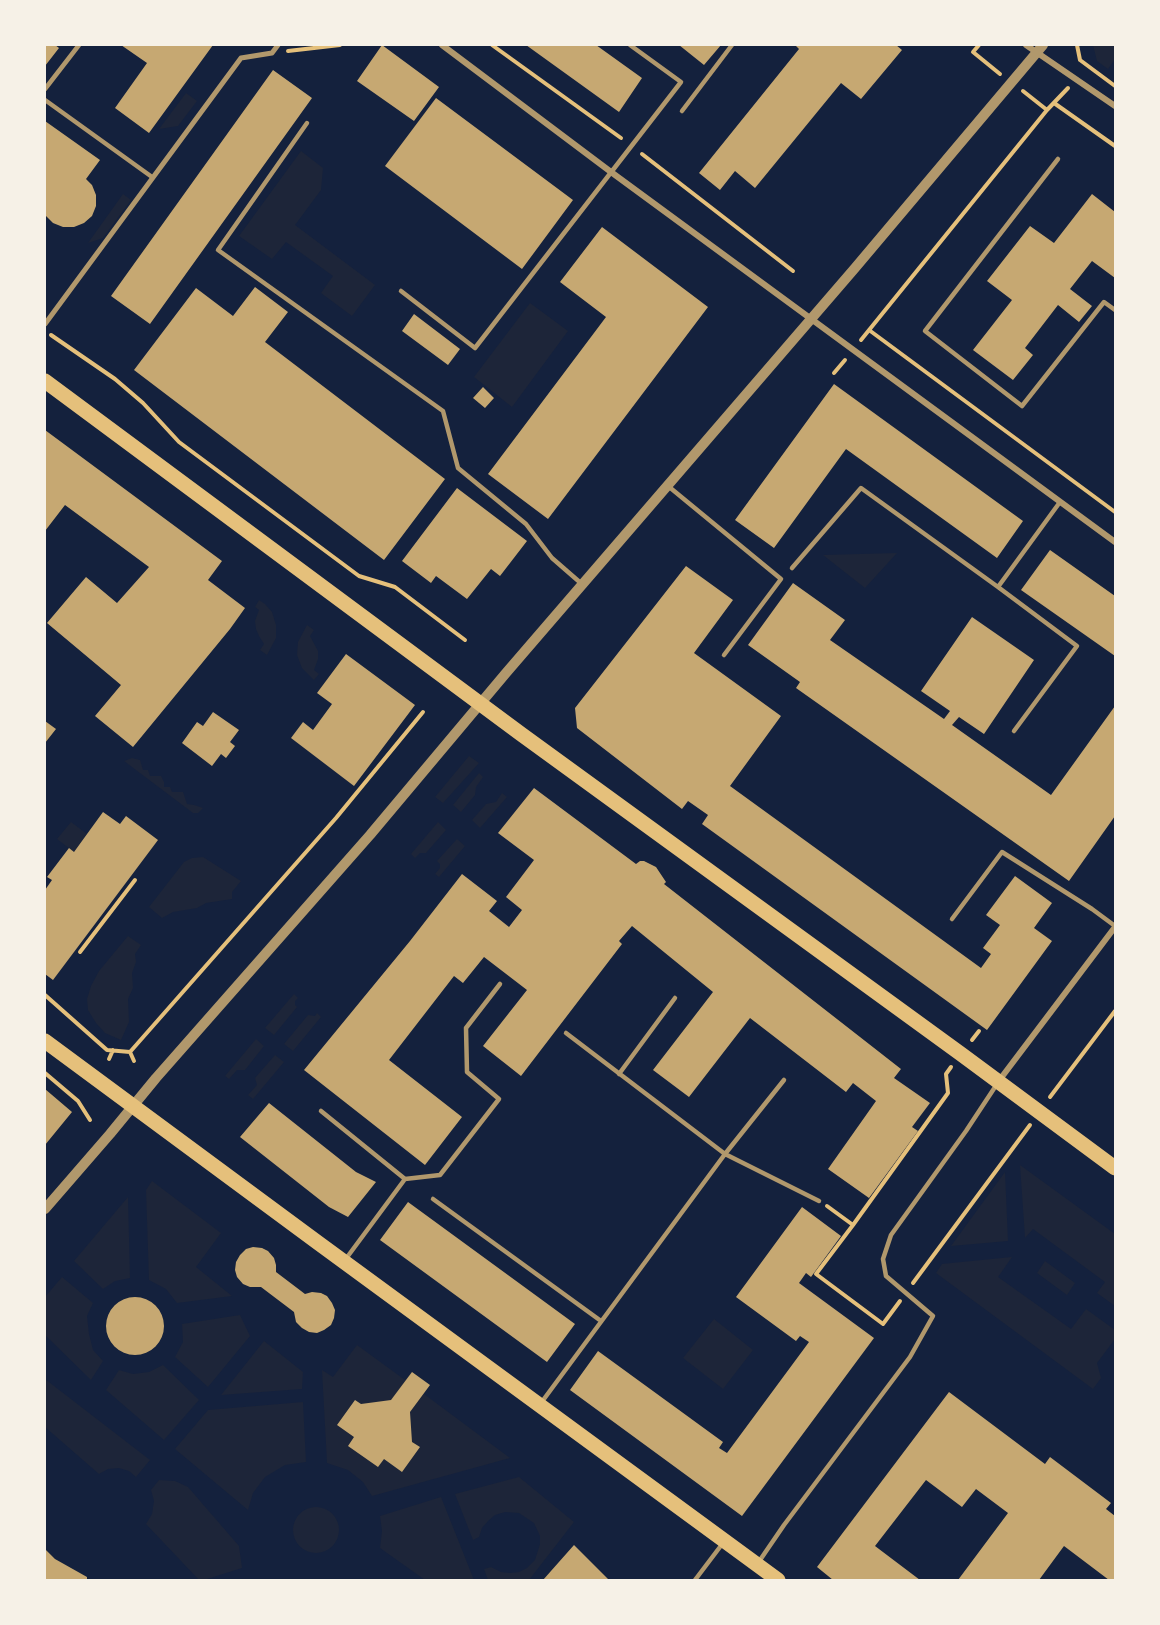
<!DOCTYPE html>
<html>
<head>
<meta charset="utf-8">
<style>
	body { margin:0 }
	#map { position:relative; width:1160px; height:1625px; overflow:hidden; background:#14213d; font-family:"Nunito Sans",sans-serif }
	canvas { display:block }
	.frame { position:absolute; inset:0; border:46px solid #f6f1e7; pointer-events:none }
</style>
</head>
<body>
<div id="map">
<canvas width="1160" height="1625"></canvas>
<div class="frame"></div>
</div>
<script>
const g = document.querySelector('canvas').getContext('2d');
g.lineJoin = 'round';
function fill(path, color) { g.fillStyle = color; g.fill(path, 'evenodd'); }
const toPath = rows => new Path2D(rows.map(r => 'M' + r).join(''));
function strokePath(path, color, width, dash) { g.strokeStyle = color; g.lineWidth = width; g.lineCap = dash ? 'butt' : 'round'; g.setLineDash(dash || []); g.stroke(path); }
fill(toPath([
	[1093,45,1115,45,1115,59,1108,69,1097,61],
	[186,93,197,101,178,126,159,129],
	[301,151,323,168,321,190,295,225,375,285,352,316,321,293,333,276,286,242,272,259,239,236],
	[123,194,131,200,103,238,88,243],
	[530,303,568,331,512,407,474,377],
	[897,553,865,588,823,555],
	[259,600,265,604,272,612,276,625,276,638,267,655,260,650,264,644,259,636,256,629,255,621,259,610,255,607],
	[307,625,314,630,310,636,318,651,318,659,314,670,319,674,314,680,302,668,297,655,298,642],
	[469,756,479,763,443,803,435,797],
	[132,758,140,760,143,770,148,770,150,776,161,776,164,782,164,787,170,787,172,792,183,792,187,804,194,805,203,808,198,813,193,813,124,761],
	[479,773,483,777,476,787,475,795,461,812,453,805],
	[502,793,507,797,480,828,472,820,486,804,496,802],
	[71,822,87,834,74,852,57,839],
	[438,822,446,830,426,853,420,853,415,858,411,854],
	[457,839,465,846,439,877,435,874,440,868,440,864,437,861],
	[203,857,241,881,232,892,232,899,206,903,197,908,173,912,162,918,149,907,184,862,192,858],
	[128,936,141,945,135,954,136,962,132,973,133,988,128,999,129,1022,121,1040,105,1033,96,1023,88,1010,87,999,91,986,99,971],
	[294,994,298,998,295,1001,295,1005,297,1007,274,1035,265,1028],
	[317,1013,321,1017,293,1051,284,1044,308,1015,315,1016],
	[256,1039,264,1046,245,1070,237,1070,229,1079,225,1076],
	[275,1055,284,1062,253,1099,248,1095,257,1085,255,1078],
	[1020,1165,1115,1234,1115,1306,1097,1293,1105,1282,1033,1229,1025,1238],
	[1005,1172,1008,1241,951,1246],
	[152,1181,221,1233,196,1267,232,1296,177,1303,166,1289,149,1280,146,1190],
	[128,1197,130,1278,115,1281,103,1289,74,1261],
	[1012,1257,998,1277,1071,1329,1086,1309,1115,1330,1115,1339,1097,1363,1101,1378,1093,1389,936,1273,942,1264],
	[1045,1261,1075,1283,1067,1295,1037,1273],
	[62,1277,93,1303,87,1316,89,1334,93,1350,103,1361,91,1380,45,1335,45,1297],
	[240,1315,250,1336,208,1387,175,1357,183,1342,182,1324],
	[714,1319,753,1350,723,1389,683,1358],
	[264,1341,303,1372,302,1389,221,1395],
	[357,1345,405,1380,412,1372,430,1385,424,1394,510,1458,372,1496,363,1482,348,1470,327,1463,322,1370,333,1377],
	[163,1365,199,1400,164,1440,106,1390,119,1370,133,1374,149,1372],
	[45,1379,150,1460,136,1477,129,1471,119,1468,108,1469,99,1474,45,1427],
	[303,1402,306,1462,285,1465,265,1477,253,1493,248,1510,175,1449,208,1410],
	[519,1477,574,1522,529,1580,488,1580,484,1569,491,1567,501,1572,510,1573,519,1572,527,1568,535,1560,540,1544,540,1536,534,1523,519,1513,505,1512,495,1515,488,1521,482,1528,479,1537,473,1540,455,1494],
	[159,1480,175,1481,188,1487,239,1546,242,1568,204,1580,199,1580,146,1524,152,1514,154,1501,151,1490],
	[441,1497,474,1580,425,1580,380,1548,382,1531,380,1516],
	'293 1530a23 23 0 1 1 46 0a23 23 0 1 1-46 0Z'
]), '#1d2539');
fill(toPath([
	[45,45,55,45,59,48,45,66],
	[121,45,213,45,149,133,115,108,147,63],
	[382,45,439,87,414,121,357,81],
	[526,45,596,45,642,78,619,112],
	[679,45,721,45,704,65],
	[795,45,896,45,902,50,861,99,841,83,755,188,735,171,720,190,699,173,799,49],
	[273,70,312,98,150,324,111,296],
	[436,98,573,200,522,269,385,166],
	[45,121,100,160,86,179,92,185,96,195,96,206,92,216,84,223,74,227,63,227,53,223,45,215],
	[1092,194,1115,212,1115,278,1092,261,1070,289,1092,306,1079,322,1058,305,1025,348,1033,355,1013,380,973,350,1012,300,987,281,1030,226,1054,243],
	[602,227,708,307,548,519,488,474,606,317,560,282],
	[255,287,288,312,265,342,445,479,384,560,134,370,196,288,233,316],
	[414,314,460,349,448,365,402,331],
	[834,384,1023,521,997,558,846,449,774,548,735,520],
	[483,387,494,398,485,408,473,398],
	[45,430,222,561,208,580,245,608,230,629,133,747,95,716,121,685,47,623,86,577,117,603,149,567,65,505,45,531],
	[457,488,527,541,500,576,491,569,467,599,436,576,431,583,402,561],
	[1050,550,1115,596,1115,656,1021,590],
	[686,566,733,600,694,653,781,716,730,786,981,968,991,954,983,948,1000,925,986,915,1015,876,1052,903,1034,928,1052,941,987,1030,702,824,708,815,688,801,682,809,577,728,575,708],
	[793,583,845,620,830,640,944,719,950,711,921,691,972,617,1034,660,984,734,959,717,952,725,1051,795,1115,706,1115,816,1069,881,796,688,800,682,748,645],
	[346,654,415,705,354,786,291,738,303,722,313,730,332,704,317,693],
	[213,712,239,730,230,742,235,746,226,758,221,754,212,766,182,743,197,722,203,726],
	[45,721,56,729,45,743],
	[534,788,636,864,640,861,644,861,656,867,666,882,664,884,901,1069,894,1078,930,1103,912,1127,918,1131,869,1198,828,1169,876,1101,853,1083,846,1092,750,1018,689,1097,653,1070,713,992,632,926,619,941,622,944,521,1076,483,1046,527,990,484,957,463,983,454,976,389,1060,462,1117,425,1165,304,1070,410,941,462,874,497,901,489,911,509,927,522,910,506,897,534,860,498,833],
	[103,812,120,824,126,816,158,840,53,980,45,974,45,890,52,880,47,877,69,848,74,852],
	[45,1089,72,1112,45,1145],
	[269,1103,356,1172,376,1182,348,1217,329,1207,240,1137],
	[408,1202,575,1324,547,1362,380,1240],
	[802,1207,841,1236,811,1277,806,1273,799,1283,874,1338,742,1516,570,1390,598,1351,723,1442,719,1448,727,1453,809,1342,800,1336,796,1341,736,1297],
	[253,1247,262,1248,268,1251,274,1258,276,1265,276,1272,305,1294,312,1292,321,1293,327,1296,332,1303,335,1310,334,1318,331,1325,324,1330,317,1333,309,1332,302,1328,296,1322,294,1312,261,1287,250,1287,243,1284,237,1277,235,1270,236,1262,240,1255,246,1249],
	'106 1326a29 29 0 1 1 58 0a29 29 0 1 1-58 0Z',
	[412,1372,430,1385,410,1412,412,1442,420,1447,402,1472,384,1459,378,1467,348,1446,354,1437,337,1425,355,1400,361,1404,391,1400],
	[949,1392,1045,1464,1050,1457,1111,1503,1106,1509,1115,1516,1115,1580,1109,1580,1064,1546,1039,1580,958,1580,1008,1513,976,1489,962,1507,926,1480,875,1546,920,1580,833,1580,817,1567],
	[574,1545,609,1580,543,1580],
	[45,1549,55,1559,87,1577,87,1580,45,1580]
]), '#c6a872');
strokePath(toPath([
	[492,45,621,138],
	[979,45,973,52,1000,74],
	[1077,45,1080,60,1115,86],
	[288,51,340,45],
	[1023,91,1047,110,1068,88],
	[1054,103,1115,146],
	[642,154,793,271],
	[869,330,1115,512],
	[51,335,115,379,143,403,179,442,359,576,395,587,465,640],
	[861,340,1047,110],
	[834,373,845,360],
	[80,952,135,880],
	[45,995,107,1050,130,1052,336,818,423,712],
	[972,1040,979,1031],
	[130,1052,134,1061],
	[109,1059,113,1050],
	[45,1073,78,1101,90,1120],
	[1050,1097,1115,1011],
	[827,1206,853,1225,816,1274,883,1324,900,1301],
	[853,1225,948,1093,946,1074,951,1067],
	[913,1283,1030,1125]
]), '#e5c07b', 4);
strokePath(toPath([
	[45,89,79,45],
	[45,100,152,177],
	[682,111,732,45],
	[307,123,218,250,443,411,458,468,526,524,552,558,583,585],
	[1058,159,925,331,1022,406,1104,302,1115,310],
	[401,291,475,348,681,82,630,45],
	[668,486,781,579,724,655],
	[792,568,861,488,998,587,1060,502],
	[998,587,1077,646,1014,731],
	[952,919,1002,852,1092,909,1115,926],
	[566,1033,725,1154,784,1080],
	[619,1074,675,998],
	[321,1111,405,1179,345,1260],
	[405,1179,440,1175,499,1099,467,1072,466,1028,500,984],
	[433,1199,601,1321],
	[541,1403,725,1154,819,1201],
	[758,1563,784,1525,910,1357,933,1316,886,1276,883,1259,891,1235,966,1131,997,1084],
	[695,1580,723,1543]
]), '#b1986c', 4.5);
strokePath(toPath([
	[45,324,241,58,272,53,278,45]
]), '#b1986c', 5);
strokePath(toPath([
	[442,45,611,172,1115,542],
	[1026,45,1115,106],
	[998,1082,1115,927]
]), '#b1986c', 6);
strokePath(toPath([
	[45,1209,110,1134,156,1078,370,835,506,673,855,268,1043,45]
]), '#b1986c', 10);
strokePath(toPath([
	[45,381,521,734,961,1054,1115,1168],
	[45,1041,317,1242,778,1580]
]), '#e5c07b', 15);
</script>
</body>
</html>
